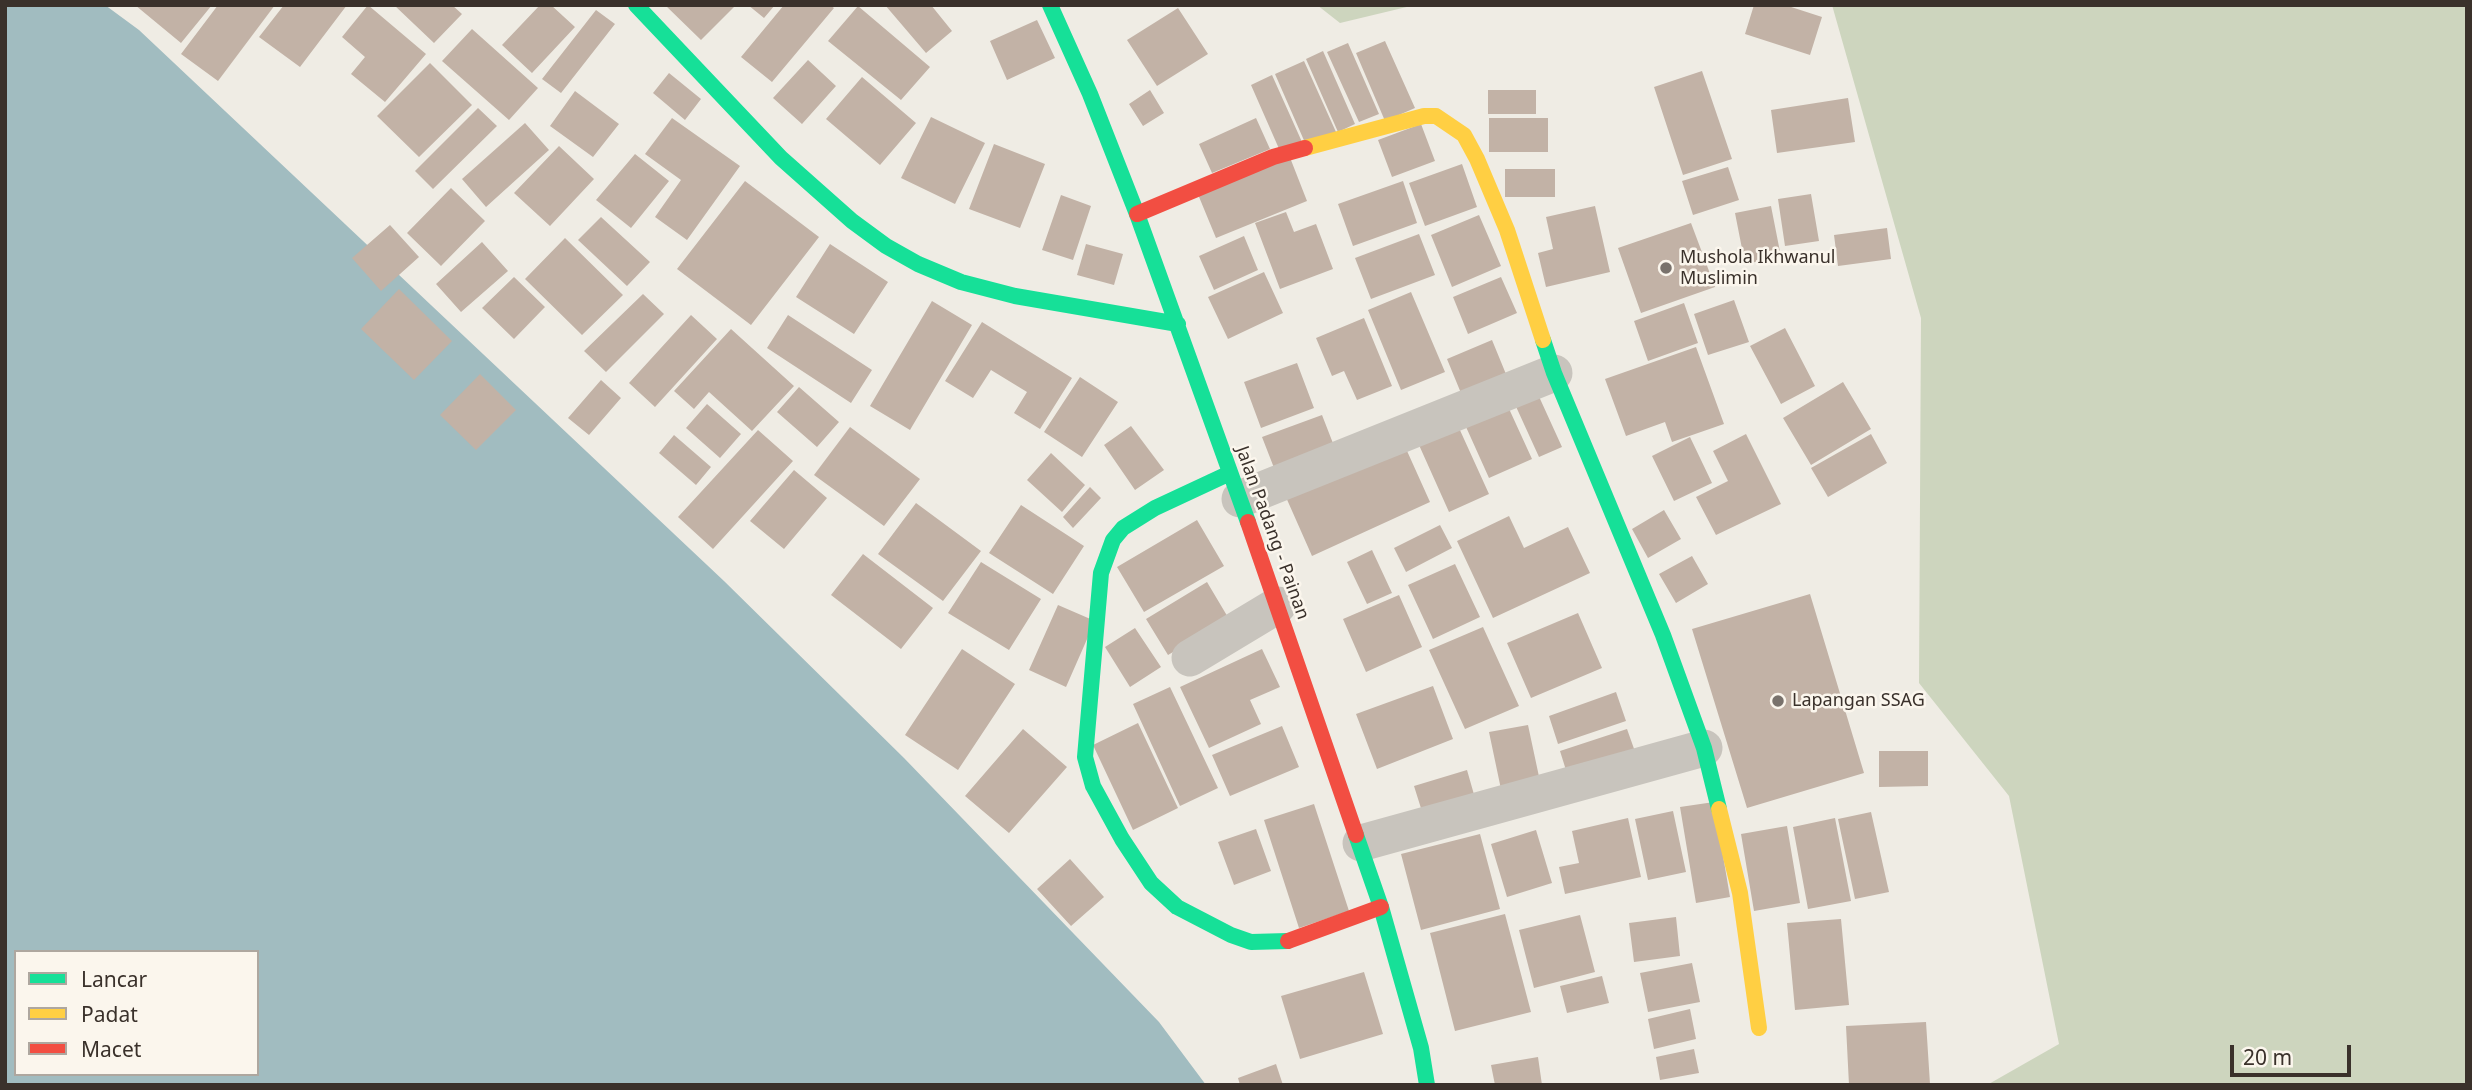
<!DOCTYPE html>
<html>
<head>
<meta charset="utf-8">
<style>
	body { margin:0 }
	#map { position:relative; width:2472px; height:1090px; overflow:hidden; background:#efece4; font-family:"Noto Sans",sans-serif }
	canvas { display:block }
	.frame { position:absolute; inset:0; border:7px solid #3a312b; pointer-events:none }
	.legend { position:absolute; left:14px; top:950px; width:245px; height:126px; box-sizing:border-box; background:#fbf6ed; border:2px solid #aea79f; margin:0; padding:9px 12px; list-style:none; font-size:21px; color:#3a312b }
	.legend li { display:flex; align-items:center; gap:14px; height:35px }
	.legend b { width:35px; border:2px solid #aea79f }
	.scale { position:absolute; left:2230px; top:1045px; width:121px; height:32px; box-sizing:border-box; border:4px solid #3a312b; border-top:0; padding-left:9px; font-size:21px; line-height:24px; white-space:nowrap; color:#3a312b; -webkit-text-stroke:5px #fbf6ed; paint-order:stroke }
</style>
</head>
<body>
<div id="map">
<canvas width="2472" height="1090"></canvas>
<div class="frame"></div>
<ul class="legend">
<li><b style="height:9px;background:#16e098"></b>Lancar</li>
<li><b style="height:9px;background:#ffcf43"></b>Padat</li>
<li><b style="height:9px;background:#f24e42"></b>Macet</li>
</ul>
<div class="scale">20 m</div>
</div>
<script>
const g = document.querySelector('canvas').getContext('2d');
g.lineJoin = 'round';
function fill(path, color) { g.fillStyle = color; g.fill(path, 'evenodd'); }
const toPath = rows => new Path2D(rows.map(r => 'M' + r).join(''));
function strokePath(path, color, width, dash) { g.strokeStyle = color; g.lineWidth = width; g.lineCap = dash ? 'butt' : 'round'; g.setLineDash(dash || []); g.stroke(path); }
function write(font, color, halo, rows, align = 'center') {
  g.font = font + ' "Noto Sans",sans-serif'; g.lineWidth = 5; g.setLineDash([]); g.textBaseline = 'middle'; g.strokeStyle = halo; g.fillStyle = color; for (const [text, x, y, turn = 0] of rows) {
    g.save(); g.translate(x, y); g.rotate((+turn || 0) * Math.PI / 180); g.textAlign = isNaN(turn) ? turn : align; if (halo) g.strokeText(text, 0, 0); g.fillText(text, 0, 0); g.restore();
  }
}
fill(toPath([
	[1317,5,1415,5,1340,23],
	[1832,5,2467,5,2467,1085,1987,1085,2059,1044,2009,796,1919,683,1921,318]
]), '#cdd5be');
fill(toPath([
	[5,5,105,5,139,30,724,581,904,758,1159,1022,1206,1085,5,1085],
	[16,952,257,952,257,1074,16,1074]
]), '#a1bcc0');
fill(toPath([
	[135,5,212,5,181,43],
	[218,5,275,5,218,81,181,54],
	[284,5,347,5,300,67,259,37],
	[368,5,426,54,385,102,351,74,365,57,342,37],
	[394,5,452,5,462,14,434,43],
	[540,5,551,5,575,27,532,73,502,45],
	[665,5,736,5,701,40],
	[748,5,775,5,764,18],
	[784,5,830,5,834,8,772,82,741,57],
	[885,5,931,5,952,31,926,53],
	[1754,5,1785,5,1822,17,1810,55,1745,34],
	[858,6,930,67,901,100,828,41],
	[1178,8,1208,54,1157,86,1127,40],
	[596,10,615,24,561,93,542,79],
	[1037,20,1055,58,1007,80,990,41],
	[472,29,538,88,509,120,442,61],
	[1385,41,1415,108,1385,121,1356,53],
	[1348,43,1379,114,1359,122,1327,52],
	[1323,51,1355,124,1338,132,1306,59],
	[808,60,836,86,802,124,773,98],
	[1304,61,1336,132,1306,145,1275,74],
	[430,63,472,105,419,157,377,116],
	[1702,71,1732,159,1683,175,1654,87],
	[669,73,701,99,685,120,653,93],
	[1272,75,1302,142,1280,151,1251,85],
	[862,77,916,123,880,165,826,119],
	[1150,90,1164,113,1143,126,1129,104],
	[1488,90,1536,90,1536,114,1488,114],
	[575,91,619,124,593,157,550,126],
	[1848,98,1855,142,1777,153,1771,110],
	[478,108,497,126,433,189,415,171],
	[931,117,985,143,955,204,901,178],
	[672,118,740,166,687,240,655,217,681,180,645,154],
	[1256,118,1270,149,1212,173,1199,144],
	[1489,118,1548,118,1548,152,1489,152],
	[525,123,549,150,486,207,462,179],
	[1421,124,1435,161,1392,177,1378,140],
	[994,144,1045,164,1020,228,969,209],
	[559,146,594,179,550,226,514,193],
	[635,154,669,181,631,228,596,200],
	[1289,155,1307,201,1216,238,1197,192],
	[1462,164,1477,207,1425,226,1409,183],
	[1728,167,1739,200,1693,215,1682,181],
	[1505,169,1555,169,1555,197,1505,197],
	[745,181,819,237,751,325,677,269],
	[1403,181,1417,223,1353,246,1338,204],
	[451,188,485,221,441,266,407,233],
	[1811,194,1819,241,1785,246,1778,199],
	[1061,195,1091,206,1073,260,1042,250],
	[1595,206,1610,272,1546,287,1538,253,1553,249,1546,217],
	[1771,206,1781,257,1745,264,1735,213],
	[1286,212,1294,232,1316,224,1333,269,1280,289,1255,223],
	[1479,215,1501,266,1452,287,1431,235],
	[601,217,650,262,627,286,578,240],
	[1691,223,1715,287,1641,313,1618,248],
	[390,225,419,257,381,291,352,258],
	[1887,228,1891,259,1838,266,1834,235],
	[1419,234,1435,275,1371,299,1355,258],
	[1244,236,1258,270,1214,290,1199,256],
	[565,238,623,295,582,335,525,279],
	[482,242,508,271,461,312,436,284],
	[830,244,888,282,854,334,796,297],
	[1086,244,1123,254,1114,285,1077,275],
	[1264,272,1283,313,1228,339,1208,297],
	[514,277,545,307,514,339,482,308],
	[1501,277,1517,313,1468,334,1453,297],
	[399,289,452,341,414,380,361,329],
	[1411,292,1445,372,1401,390,1368,310],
	[643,294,664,314,606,372,584,351],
	[1734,300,1749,342,1708,355,1694,314],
	[932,301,972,325,910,430,870,406],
	[1684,303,1698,343,1648,361,1634,321],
	[691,315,717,339,655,407,629,383],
	[788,315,872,370,851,403,767,348],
	[1364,318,1392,386,1357,400,1344,371,1332,376,1316,338],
	[982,322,1072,378,1040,429,1014,413,1027,392,991,370,973,398,945,381],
	[1785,328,1815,386,1781,404,1750,346],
	[731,329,794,386,752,431,709,392,694,409,674,391],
	[1492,340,1508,379,1463,398,1447,359],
	[1696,347,1724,424,1672,442,1665,422,1626,436,1605,379],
	[1297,363,1314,408,1261,428,1244,382],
	[480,374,516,410,476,450,440,415],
	[1080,377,1118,402,1082,457,1044,432],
	[601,380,621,398,589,435,568,418],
	[1843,382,1871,429,1811,465,1783,418],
	[799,387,839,422,817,447,777,412],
	[1536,390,1562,447,1539,457,1513,400],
	[1505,400,1532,459,1489,478,1462,418],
	[707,404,741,434,720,458,686,428],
	[1322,415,1336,451,1276,473,1262,437],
	[1131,426,1164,470,1135,490,1104,445],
	[850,427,920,479,884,526,814,475],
	[1459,428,1489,494,1449,512,1419,445],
	[758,430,793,461,713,549,678,517],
	[1746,434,1781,504,1716,535,1696,497,1728,481,1713,451],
	[1871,434,1887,463,1828,497,1811,468],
	[674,435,711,467,696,485,659,453],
	[1690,437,1712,483,1674,501,1652,456],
	[1403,442,1430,502,1312,556,1285,495],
	[1051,453,1085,485,1062,512,1027,480],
	[794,470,827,498,784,549,750,521],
	[1090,487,1101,498,1073,528,1063,517],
	[916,503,981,551,943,601,878,554],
	[1021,505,1084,546,1053,594,989,553],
	[1664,510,1681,539,1648,558,1632,529],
	[1509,516,1524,548,1568,527,1590,573,1493,618,1457,541],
	[1197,520,1224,566,1144,612,1117,567],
	[1440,525,1452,548,1406,572,1394,548],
	[1372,550,1392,593,1367,604,1347,562],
	[863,554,933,608,901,649,831,595],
	[1692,556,1708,584,1676,603,1659,574],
	[981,562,1041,599,1009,650,948,613],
	[1455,564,1480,617,1433,639,1408,585],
	[1207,582,1229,619,1168,655,1146,619],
	[1810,594,1864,773,1747,808,1692,629],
	[1399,595,1422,647,1366,672,1343,619],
	[1058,605,1095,621,1066,687,1029,670],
	[1578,613,1602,668,1531,698,1507,643],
	[1483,627,1519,706,1465,729,1429,650],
	[1135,628,1161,667,1130,687,1105,647],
	[962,649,1015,684,958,770,905,735],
	[1262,649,1280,687,1250,700,1261,724,1209,748,1180,687],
	[1433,686,1453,739,1377,769,1356,714],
	[1170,687,1218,788,1180,806,1133,704],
	[1616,692,1626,721,1558,744,1549,716],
	[1138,723,1178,808,1133,830,1093,745],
	[1528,725,1541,786,1502,794,1489,732],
	[1282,726,1299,767,1230,796,1212,755],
	[1023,729,1067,767,1009,833,965,796],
	[1627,729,1638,760,1570,783,1560,751],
	[1879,751,1928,751,1928,786,1879,787],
	[1467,770,1477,805,1425,821,1414,786],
	[1714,802,1730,897,1696,903,1680,807],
	[1314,804,1349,911,1299,928,1264,820],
	[1673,811,1686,872,1648,880,1635,819],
	[1871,812,1889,892,1855,899,1838,819],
	[1628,818,1641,877,1565,894,1559,867,1579,863,1572,831],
	[1835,818,1851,901,1808,909,1793,827],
	[1787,826,1800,903,1754,911,1741,834],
	[1256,829,1271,871,1234,885,1218,842],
	[1536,830,1552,883,1507,897,1491,844],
	[1480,834,1500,909,1421,930,1401,854],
	[1070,859,1104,897,1071,926,1037,889],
	[1505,914,1531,1012,1455,1031,1430,933],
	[1580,915,1595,972,1534,988,1519,930],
	[1676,917,1680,956,1634,962,1629,923],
	[1841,919,1849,1005,1795,1010,1787,923],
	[1692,963,1700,1002,1648,1012,1640,973],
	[1364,972,1383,1034,1300,1059,1281,996],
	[1602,976,1609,1003,1567,1013,1560,986],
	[1690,1009,1696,1039,1654,1049,1648,1019],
	[1926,1022,1930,1084,1849,1085,1846,1026],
	[1694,1049,1699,1073,1660,1080,1656,1057],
	[1538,1057,1542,1085,1495,1085,1491,1065],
	[1276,1064,1283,1085,1240,1085,1238,1078]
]), '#c2b2a6');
strokePath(toPath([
	[1240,499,1554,373],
	[1190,658,1278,605],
	[1361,843,1704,748]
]), '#c8c4bd', 37);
strokePath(toPath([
	[636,5,781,158,852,221,886,246,918,264,961,282,1015,296,1178,324],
	[1050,5,1090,94,1137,214,1248,522],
	[1543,340,1554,373,1663,635,1704,748,1719,809],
	[1230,473,1155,508,1123,528,1113,540,1101,573,1085,757,1093,786,1122,839,1151,883,1177,907,1231,935,1251,942,1288,941],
	[1356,835,1381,907,1421,1048,1427,1085]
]), '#16e098', 16);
strokePath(toPath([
	[1305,148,1424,116,1436,116,1464,135,1477,159,1507,230,1543,340],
	[1719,809,1740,893,1759,1028]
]), '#ffcf43', 16);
strokePath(toPath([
	[1137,214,1273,157,1305,148],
	[1248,522,1356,835],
	[1288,941,1381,907]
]), '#f24e42', 16);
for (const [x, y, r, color] of [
	[1666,268,7,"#79726c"],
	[1778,701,7,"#79726c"]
]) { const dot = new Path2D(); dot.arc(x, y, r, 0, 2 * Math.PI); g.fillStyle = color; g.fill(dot); strokePath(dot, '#fbf6ed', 2.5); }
write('18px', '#3a312b', '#fbf6ed', [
	["Mushola Ikhwanul",1680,258],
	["Muslimin",1680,279],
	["Lapangan SSAG",1792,701]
], 'left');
write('18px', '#3a312b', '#fbf6ed', [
	["Jalan Padang - Painan",1272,533,70]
]);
</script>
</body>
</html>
